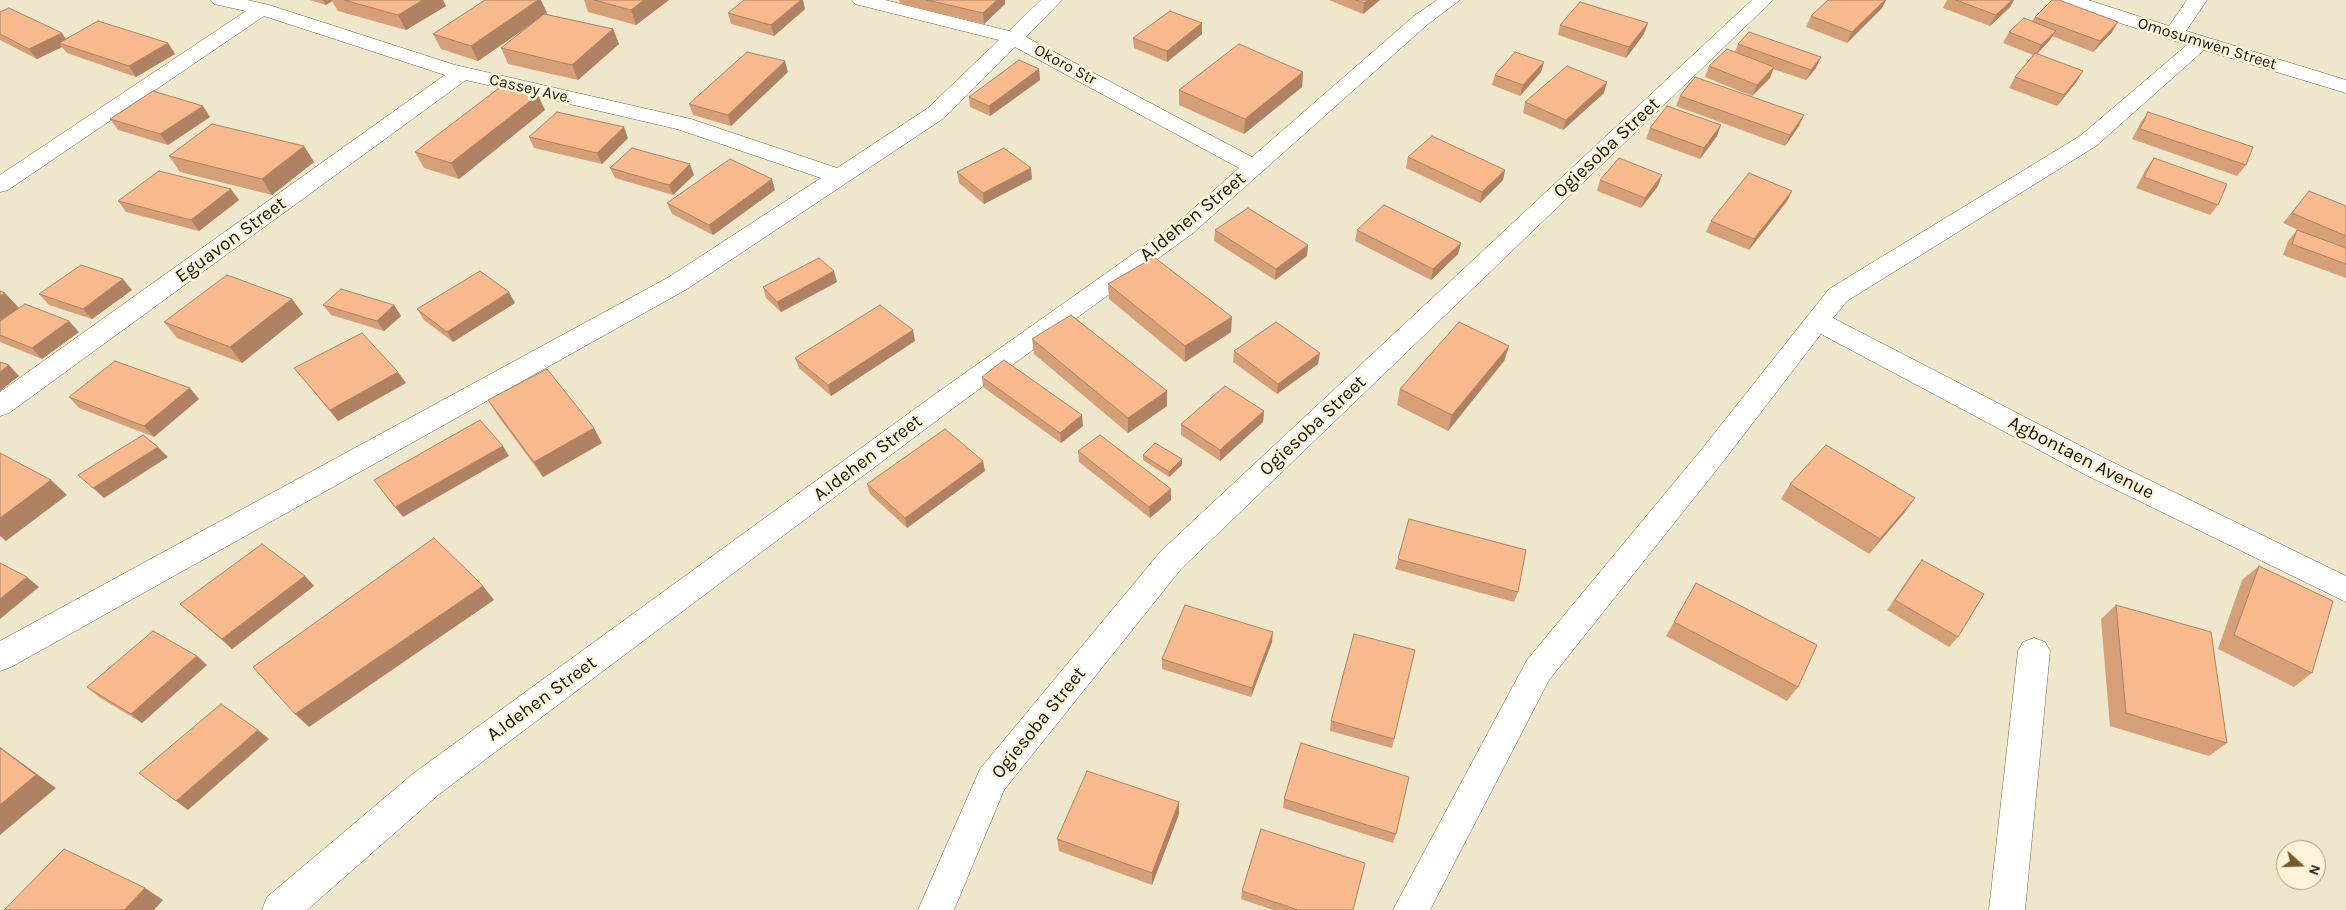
<!DOCTYPE html>
<html>
<head>
<meta charset="utf-8">
<style>
	body { margin:0 }
	#map { position:relative; width:2346px; height:910px; overflow:hidden; background:#efe7cb; font-family:Karla,sans-serif }
	canvas { display:block }
	.north { position:absolute; left:2276px; top:840px; width:50px; height:50px; box-sizing:border-box; background:#fcf4d8; border:1px solid #a19b86; border-radius:50%; rotate:110deg; font-size:14px; font-weight:700; line-height:20px; text-align:center; color:#18150b }
	.north::after { content:''; display:block; margin:auto; width:18px; height:22px; background:#78572d; clip-path:polygon(50% 0,100% 100%,50% 72%,0 100%) }
</style>
</head>
<body>
<div id="map">
<canvas width="2346" height="910"></canvas>
<div class="north">N</div>
</div>
<script>
const g = document.querySelector('canvas').getContext('2d');
g.lineJoin = 'round';
const toPath = rows => new Path2D(rows.map(r => 'M' + r).join(''));
function strokePath(path, color, width, dash) { g.strokeStyle = color; g.lineWidth = width; g.lineCap = dash ? 'butt' : 'round'; g.setLineDash(dash || []); g.stroke(path); }
function fill(path, color) { g.fillStyle = color; g.fill(path, 'evenodd'); }
function write(font, color, halo, rows, align = 'center') {
  g.font = font + ' Karla,sans-serif'; g.lineWidth = 5; g.setLineDash([]); g.textBaseline = 'middle'; g.strokeStyle = halo; g.fillStyle = color; for (const [text, x, y, turn = 0] of rows) {
    g.save(); g.translate(x, y); g.rotate((+turn || 0) * Math.PI / 180); g.textAlign = isNaN(turn) ? turn : align; if (halo) g.strokeText(text, 0, 0); g.fillText(text, 0, 0); g.restore();
  }
}
const minor = toPath([
	[211,0,247,0,269,5,455,65,691,119,837,168,928,108,999,40,855,4,852,0,885,0,1009,31,1041,0,1062,0,1026,37,1252,157,1414,16,1437,0,1460,0,1428,24,1193,233,952,409,438,795,307,910,262,910,267,897,414,773,934,395,1177,223,1239,168,1015,47,944,118,687,289,11,667,0,671,0,641,669,277,821,178,677,129,466,80,9,413,0,416,0,392,445,75,264,16,8,190,0,192,0,175,246,11,214,4,211,0],
	[1752,0,1773,0,1181,569,1004,790,954,910,918,910,980,769,1161,551,1752,0],
	[2059,0,2088,0,2169,26,2187,0,2207,0,2186,31,2346,80,2346,93,2204,50,2096,146,1847,301,1833,318,2106,459,2346,576,2346,602,2086,475,1821,334,1722,463,1549,680,1430,910,1393,910,1527,660,1702,449,1829,289,2080,136,2187,45,2062,4,2059,0],
	[2034,638,2045,642,2050,651,2025,910,1989,910,2018,651,2023,642,2034,638]
]);
strokePath(minor, '#6d664d', 1);
fill(minor, '#fff');
fill(toPath([
	[310,0,443,0,446,6,406,30,338,11,332,1,326,5],
	[584,0,669,0,636,25,588,12],
	[899,0,1005,0,1005,4,984,24,900,4],
	[1329,0,1380,0,1363,14],
	[1828,0,1886,0,1882,8,1847,43,1806,27,1811,16],
	[1947,0,2014,0,2010,7,1990,26,1943,8],
	[805,9,774,36,731,24,728,13],
	[0,12,66,39,168,43,175,54,136,77,67,53,62,47,37,59,0,40],
	[547,13,546,14,613,29,619,44,578,80,508,64,501,48,532,24,478,61,441,49,433,34],
	[2035,17,2112,32,2093,52,2052,36,2049,41,2037,53,2077,81,2057,106,2009,88,2015,77,2033,55,2003,43,2009,32,2032,21],
	[1202,23,1202,34,1167,62,1134,48,1133,38],
	[1560,25,1644,34,1626,58,1558,35],
	[1738,44,1816,68,1806,80,1773,69,1770,78,1752,96,1705,77,1709,66,1735,52],
	[1544,62,1541,72,1520,96,1492,85,1495,75],
	[1039,69,1040,80,990,116,970,107,969,97],
	[788,72,731,126,693,115,689,104],
	[1303,72,1302,87,1244,134,1179,105,1179,90],
	[1604,93,1563,130,1523,113,1525,102],
	[1680,96,1799,126,1785,146,1676,106],
	[545,110,459,179,424,168,415,152],
	[2148,112,2246,165,2237,176,2132,139,2141,122],
	[210,117,168,145,118,130,110,119],
	[1650,128,1717,136,1700,159,1646,139],
	[529,137,628,138,602,164,534,148],
	[169,156,314,162,272,195,180,172],
	[1408,157,1505,170,1503,180,1480,203,1406,168],
	[2154,158,2218,205,2210,215,2136,188,2146,169],
	[610,168,694,175,673,195,615,178],
	[957,172,1032,179,984,204,959,183],
	[1600,180,1658,186,1641,208,1597,191],
	[775,190,713,235,672,214,667,203],
	[1792,191,1787,201,1749,250,1706,232,1711,221],
	[2309,191,2346,206,2346,278,2283,255,2288,241,2297,230,2307,234,2283,223],
	[239,200,199,231,126,212,118,201],
	[1215,230,1307,256,1275,280,1214,241],
	[1357,230,1461,243,1458,254,1431,280,1355,241],
	[837,282,781,312,766,298,763,287],
	[1108,284,1231,332,1185,362,1109,299],
	[132,290,92,319,49,305,39,294],
	[0,291,19,308,79,332,42,359,0,342],
	[292,299,303,314,242,363,177,338,164,322],
	[515,303,453,342,424,320,417,309],
	[323,305,394,305,401,316,384,331,331,315],
	[1032,339,1167,391,1167,406,1128,433,1034,354],
	[915,341,831,396,799,368,795,358],
	[1509,346,1504,361,1448,431,1397,405,1400,389],
	[1234,351,1318,364,1277,394,1233,362],
	[294,368,406,383,338,421],
	[982,377,1083,426,1061,443,983,387],
	[69,397,199,399,154,437,79,408],
	[488,400,602,443,543,477,498,416],
	[1264,411,1263,422,1220,461,1181,435,1181,424],
	[1078,451,1171,500,1150,518,1079,462],
	[1143,455,1182,465,1169,477,1143,460],
	[985,471,907,528,870,494,867,484],
	[1790,484,1915,498,1904,513,1869,554,1781,499],
	[1398,559,1518,592,1514,602,1395,569],
	[1922,560,1958,637,1949,647,1887,610,1914,570],
	[2259,566,2312,673,2294,687,2218,649,2242,580],
	[305,576,314,586,232,649,180,604],
	[1696,583,1798,687,1787,701,1666,636],
	[2116,605,2227,743,2209,756,2110,726,2101,619],
	[1272,642,1251,697,1162,669,1162,659],
	[197,656,207,665,142,723,99,697,87,687],
	[1331,721,1394,739,1392,748,1330,731],
	[1284,799,1396,834,1393,843,1283,808],
	[1179,814,1152,885,1059,851,1057,839],
	[1242,891,1353,910,1273,910,1241,899]
]), '#d59f78');
fill(toPath([
	[323,0,331,0,332,1,326,5],
	[423,0,443,0,446,6,406,30,398,15],
	[538,0,541,0,547,13,478,61,471,46],
	[644,0,669,0,636,25,631,10],
	[801,0,803,0,805,9,774,36,771,25],
	[997,0,1005,0,1005,4,984,24,983,13],
	[1368,0,1380,0,1363,14,1364,3],
	[1885,0,1886,0,1882,8,1847,43,1852,32],
	[2012,0,2014,0,2010,7,1990,26,1996,15],
	[2118,22,2112,32,2093,52,2100,41],
	[1202,23,1202,34,1167,62,1167,51],
	[1648,23,1644,34,1626,58,1629,47],
	[613,29,619,44,578,80,572,65],
	[2056,31,2049,41,2035,56,2041,45],
	[62,33,69,44,59,43,62,47,37,59,29,49],
	[168,43,175,54,136,77,129,66],
	[1821,57,1816,68,1806,80,1811,70],
	[785,61,788,72,731,126,728,115],
	[1544,62,1541,72,1520,96,1523,85],
	[1774,67,1770,78,1752,96,1757,85],
	[1039,69,1040,80,990,116,989,106],
	[2083,71,2077,81,2057,106,2064,95],
	[1303,72,1302,87,1244,134,1245,119],
	[1607,82,1604,93,1563,130,1566,120],
	[538,95,545,110,459,179,451,163],
	[203,106,210,117,168,145,160,134],
	[1804,115,1799,126,1785,146,1790,135],
	[1721,125,1717,136,1700,159,1704,148],
	[624,127,628,138,602,164,597,153],
	[304,146,314,162,272,195,262,179],
	[690,164,694,175,673,195,669,185],
	[1031,168,1032,179,984,204,983,193],
	[1505,170,1503,180,1480,203,1482,192],
	[1662,175,1658,186,1641,208,1645,198],
	[772,179,775,190,713,235,709,225],
	[231,189,239,200,199,231,191,220],
	[1792,191,1787,201,1749,250,1754,239],
	[1461,243,1458,254,1431,280,1433,269],
	[1308,245,1307,256,1275,280,1276,269],
	[834,271,837,282,781,312,777,302],
	[123,279,132,290,92,319,83,309],
	[509,292,515,303,453,342,447,332],
	[5,293,19,308,0,322,0,296],
	[292,299,303,314,242,363,230,347],
	[394,305,401,316,384,331,377,321],
	[1232,317,1231,332,1185,362,1185,346],
	[69,321,79,332,42,359,32,348],
	[913,330,915,341,831,396,828,385],
	[1509,346,1504,361,1448,431,1452,415],
	[1320,353,1318,364,1277,394,1278,384],
	[9,365,19,376,0,391,0,372],
	[398,372,406,383,338,421,330,410],
	[190,388,199,399,154,437,144,426],
	[1167,391,1167,406,1128,433,1128,418],
	[1264,411,1263,422,1220,461,1220,450],
	[1082,415,1083,426,1061,443,1060,433],
	[594,428,602,443,543,477,534,462],
	[503,446,509,456,403,517,395,507],
	[158,447,168,457,104,498,93,488],
	[1182,459,1182,465,1169,477,1169,472],
	[983,461,985,471,907,528,905,518],
	[51,480,67,495,6,541,0,536,0,518],
	[1171,489,1171,500,1150,518,1149,507],
	[1915,498,1904,513,1869,554,1880,539],
	[305,576,314,586,232,649,222,639],
	[27,577,39,587,0,619,0,599],
	[483,586,494,600,309,727,295,714],
	[1273,632,1272,642,1251,697,1252,688],
	[197,656,207,665,142,723,131,714],
	[258,730,269,739,188,810,176,801],
	[0,747,56,788,0,835],
	[1179,802,1179,814,1152,885,1152,873],
	[145,888,163,900,154,910,124,910]
]), '#ae8262');
const building = toPath([
	[344,0,423,0,398,15,344,0],
	[485,0,538,0,471,46,433,34,485,0],
	[594,0,644,0,631,10,594,0],
	[744,0,801,0,771,25,728,13,744,0],
	[927,0,997,0,983,13,927,0],
	[1356,0,1368,0,1364,3,1356,0],
	[1828,0,1885,0,1852,32,1811,16,1828,0],
	[1956,0,2012,0,1996,15,1956,0],
	[2052,0,2059,0,2118,22,2100,41,2035,17,2052,0],
	[1580,2,1648,23,1629,47,1560,25,1580,2],
	[9,8,62,33,29,49,0,34,0,12,9,8],
	[1170,11,1202,23,1167,51,1133,38,1170,11],
	[544,14,613,29,572,65,501,48,544,14],
	[2024,18,2056,31,2041,45,2009,32,2024,18],
	[98,21,168,43,129,66,59,43,98,21],
	[1749,32,1821,57,1811,70,1738,44,1749,32],
	[1239,44,1303,72,1245,119,1179,90,1239,44],
	[1727,49,1774,67,1757,85,1709,66,1727,49],
	[747,52,785,61,728,115,689,104,747,52],
	[1515,52,1544,62,1523,85,1495,75,1515,52],
	[2035,53,2083,71,2064,95,2015,77,2035,53],
	[1019,60,1039,69,989,106,969,97,1019,60],
	[1567,66,1607,82,1566,120,1525,102,1567,66],
	[1695,77,1804,115,1790,135,1680,96,1695,77],
	[503,85,538,95,451,163,415,152,503,85],
	[153,91,203,106,160,134,110,119,153,91],
	[1667,106,1721,125,1704,148,1650,128,1667,106],
	[557,112,624,127,597,153,529,137,557,112],
	[2148,112,2253,147,2246,165,2140,129,2148,112],
	[212,124,304,146,262,179,169,156,212,124],
	[1432,136,1505,170,1482,192,1408,157,1432,136],
	[632,148,690,164,669,185,610,168,632,148],
	[1004,148,1031,168,983,193,957,172,1004,148],
	[1619,158,1662,175,1645,198,1600,180,1619,158],
	[2154,158,2227,184,2218,205,2144,177,2154,158],
	[730,159,772,179,709,225,667,203,730,159],
	[159,171,231,189,191,220,118,201,159,171],
	[1749,173,1792,191,1754,239,1711,221,1749,173],
	[2309,191,2346,206,2346,236,2292,213,2309,191],
	[1384,205,1461,243,1433,269,1357,230,1384,205],
	[1248,208,1308,245,1276,269,1215,230,1248,208],
	[2297,230,2346,248,2346,264,2292,244,2297,230],
	[1154,257,1232,317,1185,346,1108,284,1154,257],
	[819,258,834,271,777,302,763,287,819,258],
	[81,265,123,279,83,309,39,294,81,265],
	[480,271,509,292,447,332,417,309,480,271],
	[227,275,292,299,230,347,164,322,227,275],
	[341,289,394,305,377,321,323,305,341,289],
	[0,291,5,293,0,296,0,291],
	[25,304,69,321,32,348,0,335,0,321,25,304],
	[880,305,913,330,828,385,795,358,880,305],
	[1071,315,1167,391,1128,418,1032,339,1071,315],
	[1276,322,1320,353,1278,384,1234,351,1276,322],
	[1459,322,1509,346,1452,415,1400,389,1459,322],
	[362,333,398,372,330,410,294,368,362,333],
	[1004,360,1082,415,1060,433,982,377,1004,360],
	[115,361,190,388,144,426,69,397,115,361],
	[0,362,9,365,0,372,0,362],
	[547,369,594,428,534,462,488,400,547,369],
	[1225,386,1264,411,1220,450,1181,424,1225,386],
	[480,420,503,446,395,507,374,480,480,420],
	[945,429,983,461,905,518,867,484,945,429],
	[143,435,158,447,93,488,78,475,143,435],
	[1100,435,1171,489,1149,507,1078,451,1100,435],
	[1155,443,1182,459,1169,472,1143,455,1155,443],
	[1826,445,1915,498,1880,539,1790,484,1826,445],
	[0,453,51,480,0,518,0,453],
	[1409,519,1526,550,1518,592,1398,559,1409,519],
	[434,538,483,586,295,714,253,667,434,538],
	[262,544,305,576,222,639,180,604,262,544],
	[1922,560,1984,594,1958,637,1895,600,1922,560],
	[0,563,27,577,0,599,0,563],
	[2259,566,2333,601,2312,673,2234,635,2259,566],
	[1696,583,1817,645,1798,687,1674,622,1696,583],
	[1185,605,1273,632,1252,688,1162,659,1185,605],
	[2116,605,2211,632,2227,743,2126,713,2116,605],
	[153,631,197,656,131,714,87,687,153,631],
	[1354,634,1415,650,1394,739,1331,721,1354,634],
	[221,704,258,730,176,801,139,773,221,704],
	[1301,743,1409,777,1396,834,1284,799,1301,743],
	[0,748,36,775,0,805,0,748],
	[1087,771,1179,802,1152,873,1057,839,1087,771],
	[1261,829,1365,863,1353,910,1298,910,1242,891,1261,829],
	[64,849,145,888,124,910,4,910,64,849]
]);
fill(building, '#f8b98c');
strokePath(building, '#ae8262', 1);
write('16px', '#18150b', '#fcf4d8', [
	["Omosumwen Street",2207,44,17],
	["Okoro Str",1065,65,28],
	["Cassey Ave.",530,89,13]
]);
write('19px', '#18150b', '#fcf4d8', [
	["Ogiesoba Street",1607,148,-43],
	["A.Idehen Street",1193,217,-39],
	["Eguavon Street",231,240,-36],
	["Ogiesoba Street",1313,426,-43],
	["A.Idehen Street",868,458,-37],
	["Agbontaen Avenue",2081,458,27],
	["A.Idehen Street",542,699,-36],
	["Ogiesoba Street",1039,723,-51]
]);
</script>
</body>
</html>
